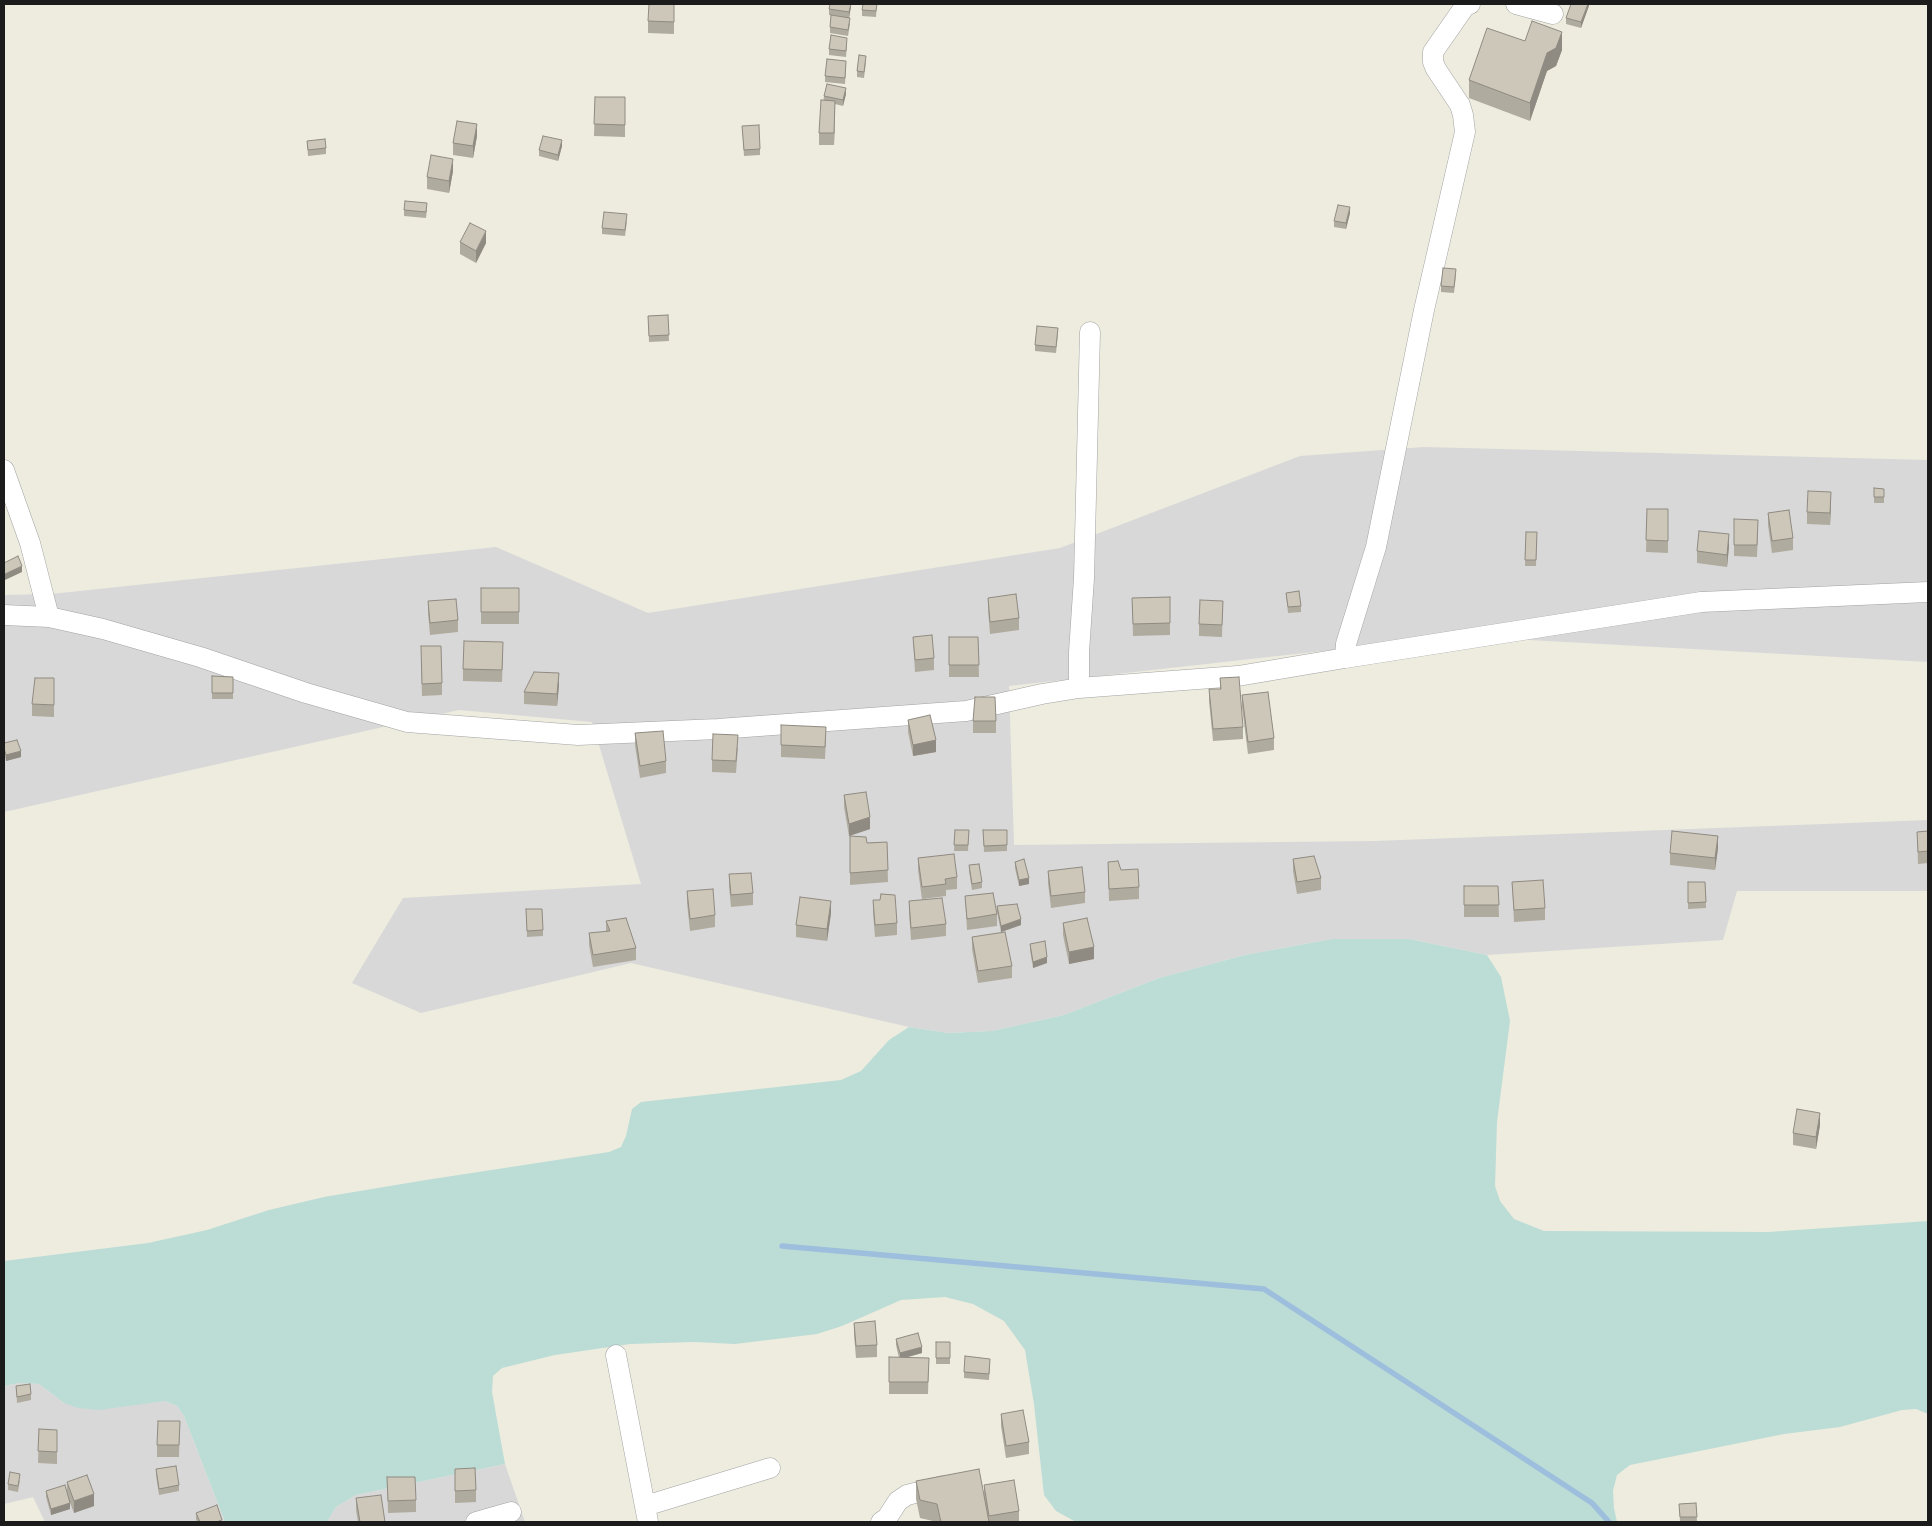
<!DOCTYPE html>
<html>
<head>
<meta charset="utf-8">
<style>
	body { margin:0 }
	#map { position:relative; width:1932px; height:1526px; overflow:hidden; background:#edecdf; font-family:Arial,sans-serif }
	canvas { display:block }
	.frame { position:absolute; inset:0; border:5px solid #1b1b1b; pointer-events:none }
</style>
</head>
<body>
<div id="map">
<canvas width="1932" height="1526"></canvas>
<div class="frame"></div>
</div>
<script>
const g = document.querySelector('canvas').getContext('2d');
g.lineJoin = 'round';
function fill(path, color) { g.fillStyle = color; g.fill(path, 'evenodd'); }
const toPath = rows => new Path2D(rows.map(r => 'M' + r).join(''));
function strokePath(path, color, width, dash) { g.strokeStyle = color; g.lineWidth = width; g.lineCap = dash ? 'butt' : 'round'; g.setLineDash(dash || []); g.stroke(path); }
fill(toPath([
	[1424,447,1928,460,1928,662,1457,636,1009,686,1014,845,1375,841,1928,820,1928,891,1737,891,1723,940,1487,955,1409,939,1332,939,1245,955,1159,978,1064,1015,992,1031,948,1033,909,1027,631,963,421,1013,352,983,403,898,641,884,592,722,459,710,4,812,4,595,51,594,496,547,648,613,1060,548,1300,456],
	[19,1383,39,1384,64,1403,165,1401,177,1406,184,1416,225,1522,45,1522,33,1497,4,1504,4,1386],
	[505,1464,525,1522,327,1522,336,1507,356,1495]
]), '#d9d8d8');
fill(toPath([
	[1332,939,1409,939,1487,955,1501,977,1510,1021,1497,1122,1495,1186,1500,1201,1514,1219,1544,1231,1768,1232,1928,1221,1928,1414,1916,1409,1902,1410,1840,1427,1784,1434,1630,1465,1617,1475,1613,1491,1614,1508,1617,1522,1076,1522,1056,1511,1044,1495,1034,1404,1025,1350,1004,1321,973,1304,945,1297,901,1300,842,1326,817,1334,735,1344,694,1342,630,1344,555,1355,502,1368,493,1376,492,1392,505,1464,356,1495,336,1507,327,1522,225,1522,184,1416,177,1406,165,1401,99,1410,78,1408,64,1403,39,1384,19,1383,4,1386,4,1261,148,1243,207,1230,269,1210,324,1197,426,1180,609,1152,621,1147,626,1136,632,1109,641,1102,841,1080,861,1071,889,1040,909,1027,948,1033,992,1031,1064,1015,1159,978,1245,955]
]), '#bcdcd6');
strokePath(toPath([
	[782,1246,1264,1289,1592,1503,1609,1522]
]), '#9dbedd', 5.5);
const minor = toPath([
	[1470,4,1465,6,1433,52,1433,62,1436,69,1460,105,1463,115,1465,132,1424,310,1376,547,1346,644,1345,658,1701,602,1928,592],
	[1516,4,1553,14],
	[4,470,30,543,49,617],
	[4,615,49,617,103,629,200,657,306,693,407,722,578,735,718,729,966,711,1042,694,1079,688,1079,652,1084,578,1090,332],
	[1079,688,1238,676,1345,658],
	[616,1355,648,1522],
	[645,1506,770,1468],
	[476,1522,511,1512],
	[881,1522,887,1518,898,1501,907,1495,943,1486]
]);
strokePath(minor, '#a2a2a2', 21);
strokePath(minor, '#fff', 20);
fill(toPath([
	[674,4,674,34,648,33,648,21],
	[851,4,849,18,850,24,848,36,830,33,830,27,838,16,829,15,829,9],
	[877,4,876,17,862,16,862,10],
	[1589,4,1581,28,1566,24,1566,18],
	[1525,41,1562,50,1556,66,1547,71,1530,121,1469,98,1469,80],
	[847,44,846,57,829,55,829,49],
	[866,62,864,78,857,77,857,71],
	[846,67,845,84,825,82,825,76],
	[846,94,843,106,835,104,834,145,819,145,819,133,824,96],
	[595,97,625,97,625,137,594,136],
	[742,126,760,149,760,155,744,156],
	[477,136,473,158,453,155,453,143],
	[307,141,326,148,326,154,308,156],
	[562,146,558,161,539,156,539,150],
	[453,171,449,193,427,189,427,177],
	[427,209,426,218,404,216,404,210],
	[1350,213,1346,229,1334,227,1334,221],
	[627,221,625,236,602,234,602,228],
	[460,242,486,243,476,263,460,254],
	[1456,275,1454,293,1441,292,1441,286],
	[668,315,669,341,649,342,648,316],
	[1058,334,1056,353,1035,351,1035,345],
	[1874,488,1884,489,1884,503,1874,503],
	[1831,504,1830,525,1807,524,1807,512],
	[1647,509,1668,509,1668,553,1646,552],
	[1768,513,1793,538,1793,550,1772,553,1768,525],
	[1526,532,1537,532,1536,566,1525,566],
	[1758,532,1757,557,1734,556,1734,545],
	[1729,546,1727,567,1697,563,1697,551],
	[481,588,519,588,519,624,481,624],
	[1286,593,1301,606,1301,612,1288,613],
	[1170,597,1170,635,1133,636,1132,598],
	[988,598,1019,618,1019,630,990,634,988,610],
	[428,601,458,620,458,632,430,635,428,613],
	[1223,601,1222,637,1199,636,1199,624],
	[913,637,934,658,934,670,915,672],
	[949,637,978,637,979,677,949,677],
	[503,654,502,682,463,681,463,669],
	[421,658,442,683,442,695,422,696],
	[212,676,233,677,233,699,212,699],
	[54,678,54,717,32,716,32,704],
	[1220,678,1243,727,1243,739,1213,741,1209,701,1209,689,1220,689],
	[559,685,557,706,524,704,524,692],
	[1242,695,1274,738,1274,750,1248,754,1242,707],
	[908,720,936,752,913,756,908,732],
	[973,721,996,721,996,733,973,733],
	[635,733,666,761,666,773,640,778,635,745],
	[826,739,825,759,781,757,781,745],
	[4,743,21,757,6,761,4,754],
	[738,747,736,773,712,772,712,760],
	[844,795,870,829,849,836,844,807],
	[955,830,969,830,968,851,954,851],
	[983,830,1007,830,1007,851,984,852],
	[1928,831,1928,863,1918,864,1917,832],
	[850,836,867,843,887,842,888,882,850,885],
	[1718,848,1715,870,1670,865,1670,853],
	[918,858,957,877,957,889,946,890,946,896,922,899,918,870],
	[1293,859,1321,878,1321,890,1297,894,1293,871],
	[1015,862,1029,884,1019,886,1015,868],
	[1108,862,1121,870,1139,887,1139,899,1109,901],
	[969,865,982,882,982,888,972,890,969,871],
	[1048,871,1085,892,1085,903,1051,908,1048,883],
	[729,874,753,893,753,905,731,907,729,886],
	[1512,882,1545,908,1545,920,1514,922],
	[1688,882,1705,882,1706,908,1688,909],
	[1464,886,1498,886,1499,917,1464,917],
	[687,891,715,915,715,927,690,931,687,903],
	[965,896,997,914,997,926,967,930],
	[873,900,897,923,897,935,875,937,873,912],
	[909,901,946,924,946,936,911,940,909,913],
	[997,906,1021,925,1001,932,997,912],
	[526,909,543,930,543,936,527,937],
	[831,913,827,941,796,937,796,925],
	[606,921,636,948,636,960,593,967,589,945,589,933,606,932],
	[1063,923,1094,959,1069,964,1063,935],
	[972,937,1012,966,1012,978,978,983,972,949],
	[1030,944,1047,963,1033,968,1030,950],
	[1820,1125,1816,1149,1793,1145,1793,1133],
	[854,1323,877,1345,877,1357,856,1358,854,1335],
	[896,1339,922,1353,905,1358,929,1358,928,1394,889,1394,889,1357,899,1358,896,1345],
	[936,1342,950,1342,950,1364,936,1364],
	[990,1365,989,1380,964,1378,964,1372],
	[16,1386,31,1394,31,1400,17,1403],
	[1001,1414,1029,1442,1029,1454,1006,1458,1001,1426],
	[180,1421,179,1457,157,1457,157,1445],
	[39,1429,57,1430,57,1464,38,1463],
	[156,1469,179,1485,179,1491,159,1495,156,1475],
	[455,1469,476,1490,476,1502,455,1503],
	[387,1477,416,1500,416,1512,388,1513],
	[20,1480,18,1492,8,1490,8,1484],
	[916,1481,984,1495,984,1485,1019,1511,1019,1522,937,1522,920,1518,916,1499],
	[67,1482,94,1506,74,1513,70,1503,70,1509,51,1515,46,1497,46,1491,67,1491],
	[356,1498,385,1522,358,1522,356,1510],
	[1696,1503,1697,1522,1680,1522,1679,1504],
	[196,1513,222,1522,197,1522,196,1519]
]), '#b0ab9f');
fill(toPath([
	[851,4,851,7,849,18,849,12],
	[1588,4,1589,4,1589,6,1581,28,1581,22],
	[1562,32,1562,50,1556,66,1547,71,1530,121,1530,103,1547,53],
	[846,88,846,94,843,106,843,100],
	[835,101,835,113,834,145,834,133],
	[477,124,477,136,473,158,473,146],
	[562,140,562,146,558,161,558,155],
	[453,159,453,171,449,193,449,181],
	[1350,207,1350,213,1346,229,1346,223],
	[486,231,486,243,476,263,476,251],
	[1831,492,1831,504,1830,525,1830,513],
	[1729,534,1729,546,1727,567,1727,555],
	[22,566,22,572,5,580,5,574],
	[559,673,559,685,557,706,557,694],
	[936,740,936,752,913,756,913,745],
	[21,751,21,757,6,761,6,755],
	[870,817,870,829,849,836,849,824],
	[1718,836,1718,848,1715,870,1715,858],
	[1029,878,1029,884,1019,886,1019,880],
	[831,901,831,913,827,941,827,929],
	[1021,919,1021,925,1001,932,1001,926],
	[1094,947,1094,959,1069,964,1069,952],
	[1047,957,1047,963,1033,968,1033,962],
	[1820,1113,1820,1125,1816,1149,1816,1137],
	[922,1347,922,1353,900,1359,900,1353],
	[94,1494,94,1506,74,1513,74,1501],
	[70,1503,70,1509,51,1515,51,1509]
]), '#908b82');
const building = toPath([
	[649,4,674,4,674,22,648,21,649,4],
	[830,4,851,4,849,12,829,9,830,4],
	[863,4,877,4,876,11,862,10,863,4],
	[1571,4,1588,4,1581,22,1566,18,1571,4],
	[831,15,850,18,848,30,830,27,831,15],
	[1532,21,1562,32,1556,48,1547,53,1530,103,1469,80,1487,28,1525,41,1532,21],
	[831,35,847,38,846,51,829,49,831,35],
	[859,55,866,56,864,72,857,71,859,55],
	[827,59,846,61,845,78,825,76,827,59],
	[827,84,846,88,843,100,824,96,827,84],
	[595,97,625,97,625,125,594,124,595,97],
	[821,100,835,101,834,133,819,133,821,100],
	[457,121,477,124,473,146,453,143,457,121],
	[759,125,760,149,744,150,742,126,759,125],
	[543,136,562,140,558,155,539,150,543,136],
	[325,139,326,148,308,150,307,141,325,139],
	[431,155,453,159,449,181,427,177,431,155],
	[405,201,427,203,426,212,404,210,405,201],
	[1338,205,1350,207,1346,223,1334,221,1338,205],
	[604,212,627,214,625,230,602,228,604,212],
	[470,223,486,231,476,251,460,242,470,223],
	[1443,268,1456,269,1454,287,1441,286,1443,268],
	[668,315,669,335,649,336,648,316,668,315],
	[1037,326,1058,328,1056,347,1035,345,1037,326],
	[1874,488,1884,489,1884,497,1874,497,1874,488],
	[1808,491,1831,492,1830,513,1807,512,1808,491],
	[1647,509,1668,509,1668,541,1646,540,1647,509],
	[1789,510,1793,538,1772,541,1768,513,1789,510],
	[1734,519,1758,520,1757,545,1734,545,1734,519],
	[1699,531,1729,534,1727,555,1697,551,1699,531],
	[1526,532,1537,532,1536,560,1525,560,1526,532],
	[18,556,22,566,5,574,4,571,4,563,18,556],
	[481,588,519,588,519,612,481,612,481,588],
	[1299,591,1301,606,1288,607,1286,593,1299,591],
	[1016,594,1019,618,990,622,988,598,1016,594],
	[1170,597,1170,623,1133,624,1132,598,1170,597],
	[456,599,458,620,430,623,428,601,456,599],
	[1200,600,1223,601,1222,625,1199,624,1200,600],
	[932,635,934,658,915,660,913,637,932,635],
	[949,637,978,637,979,665,949,665,949,637],
	[464,641,503,642,502,670,463,669,464,641],
	[421,646,441,646,442,683,422,684,421,646],
	[534,672,559,673,557,694,524,692,534,672],
	[212,676,233,677,233,693,212,693,212,676],
	[1239,677,1243,727,1213,729,1209,689,1221,689,1220,678,1239,677],
	[35,678,54,678,54,705,32,704,35,678],
	[1268,692,1274,738,1248,742,1242,695,1268,692],
	[975,697,995,697,996,721,973,721,975,697],
	[930,715,936,740,913,745,908,720,930,715],
	[781,725,826,727,825,747,781,745,781,725],
	[663,731,666,761,640,766,635,733,663,731],
	[713,734,738,735,736,761,712,760,713,734],
	[17,740,21,751,6,755,4,748,4,743,17,740],
	[866,792,870,817,849,824,844,795,866,792],
	[955,830,969,830,968,845,954,845,955,830],
	[983,830,1007,830,1007,845,984,846,983,830],
	[1672,831,1718,836,1715,858,1670,853,1672,831],
	[1928,831,1928,851,1918,852,1917,832,1928,831],
	[850,836,866,837,867,843,887,842,888,870,850,873,850,836],
	[954,854,957,877,945,879,946,884,922,887,918,858,954,854],
	[1314,856,1321,878,1297,882,1293,859,1314,856],
	[1024,859,1029,878,1019,880,1015,862,1024,859],
	[1118,861,1121,870,1138,869,1139,887,1109,889,1108,862,1118,861],
	[979,864,982,882,972,884,969,865,979,864],
	[1082,867,1085,892,1051,896,1048,871,1082,867],
	[751,873,753,893,731,895,729,874,751,873],
	[1543,880,1545,908,1514,910,1512,882,1543,880],
	[1688,882,1705,882,1706,902,1688,903,1688,882],
	[1464,886,1498,886,1499,905,1464,905,1464,886],
	[713,889,715,915,690,919,687,891,713,889],
	[993,893,997,914,967,919,965,896,993,893],
	[881,894,895,895,897,923,875,925,873,900,880,900,881,894],
	[800,897,831,901,827,929,796,925,800,897],
	[942,898,946,924,911,928,909,901,942,898],
	[1017,904,1021,919,1001,926,997,906,1017,904],
	[526,909,542,909,543,930,527,931,526,909],
	[626,918,636,948,593,955,589,933,610,931,606,921,626,918],
	[1087,918,1094,947,1069,952,1063,923,1087,918],
	[1005,932,1012,966,978,971,972,937,1005,932],
	[1045,941,1047,957,1033,962,1030,944,1045,941],
	[1797,1109,1820,1113,1816,1137,1793,1133,1797,1109],
	[875,1321,877,1345,856,1346,854,1323,875,1321],
	[918,1333,922,1347,900,1353,896,1339,918,1333],
	[936,1342,950,1342,950,1358,936,1358,936,1342],
	[965,1356,990,1359,989,1374,964,1372,965,1356],
	[889,1357,929,1358,928,1382,889,1382,889,1357],
	[30,1384,31,1394,17,1397,16,1386,30,1384],
	[1023,1410,1029,1442,1006,1446,1001,1414,1023,1410],
	[158,1421,180,1421,179,1445,157,1445,158,1421],
	[39,1429,57,1430,57,1452,38,1451,39,1429],
	[176,1466,179,1485,159,1489,156,1469,176,1466],
	[475,1468,476,1490,455,1491,455,1469,475,1468],
	[979,1469,989,1522,941,1522,937,1504,920,1500,916,1481,979,1469],
	[10,1472,20,1474,18,1486,8,1484,10,1472],
	[87,1475,94,1494,74,1501,67,1482,87,1475],
	[387,1477,415,1477,416,1500,388,1501,387,1477],
	[1014,1480,1019,1511,989,1516,984,1485,1014,1480],
	[65,1485,70,1503,51,1509,46,1491,65,1485],
	[381,1495,385,1522,360,1522,356,1498,381,1495],
	[1696,1503,1697,1517,1680,1517,1679,1504,1696,1503],
	[217,1505,222,1520,216,1522,200,1522,196,1513,217,1505]
]);
fill(building, '#cdc7b9');
strokePath(building, '#908b82', 1);
</script>
</body>
</html>
